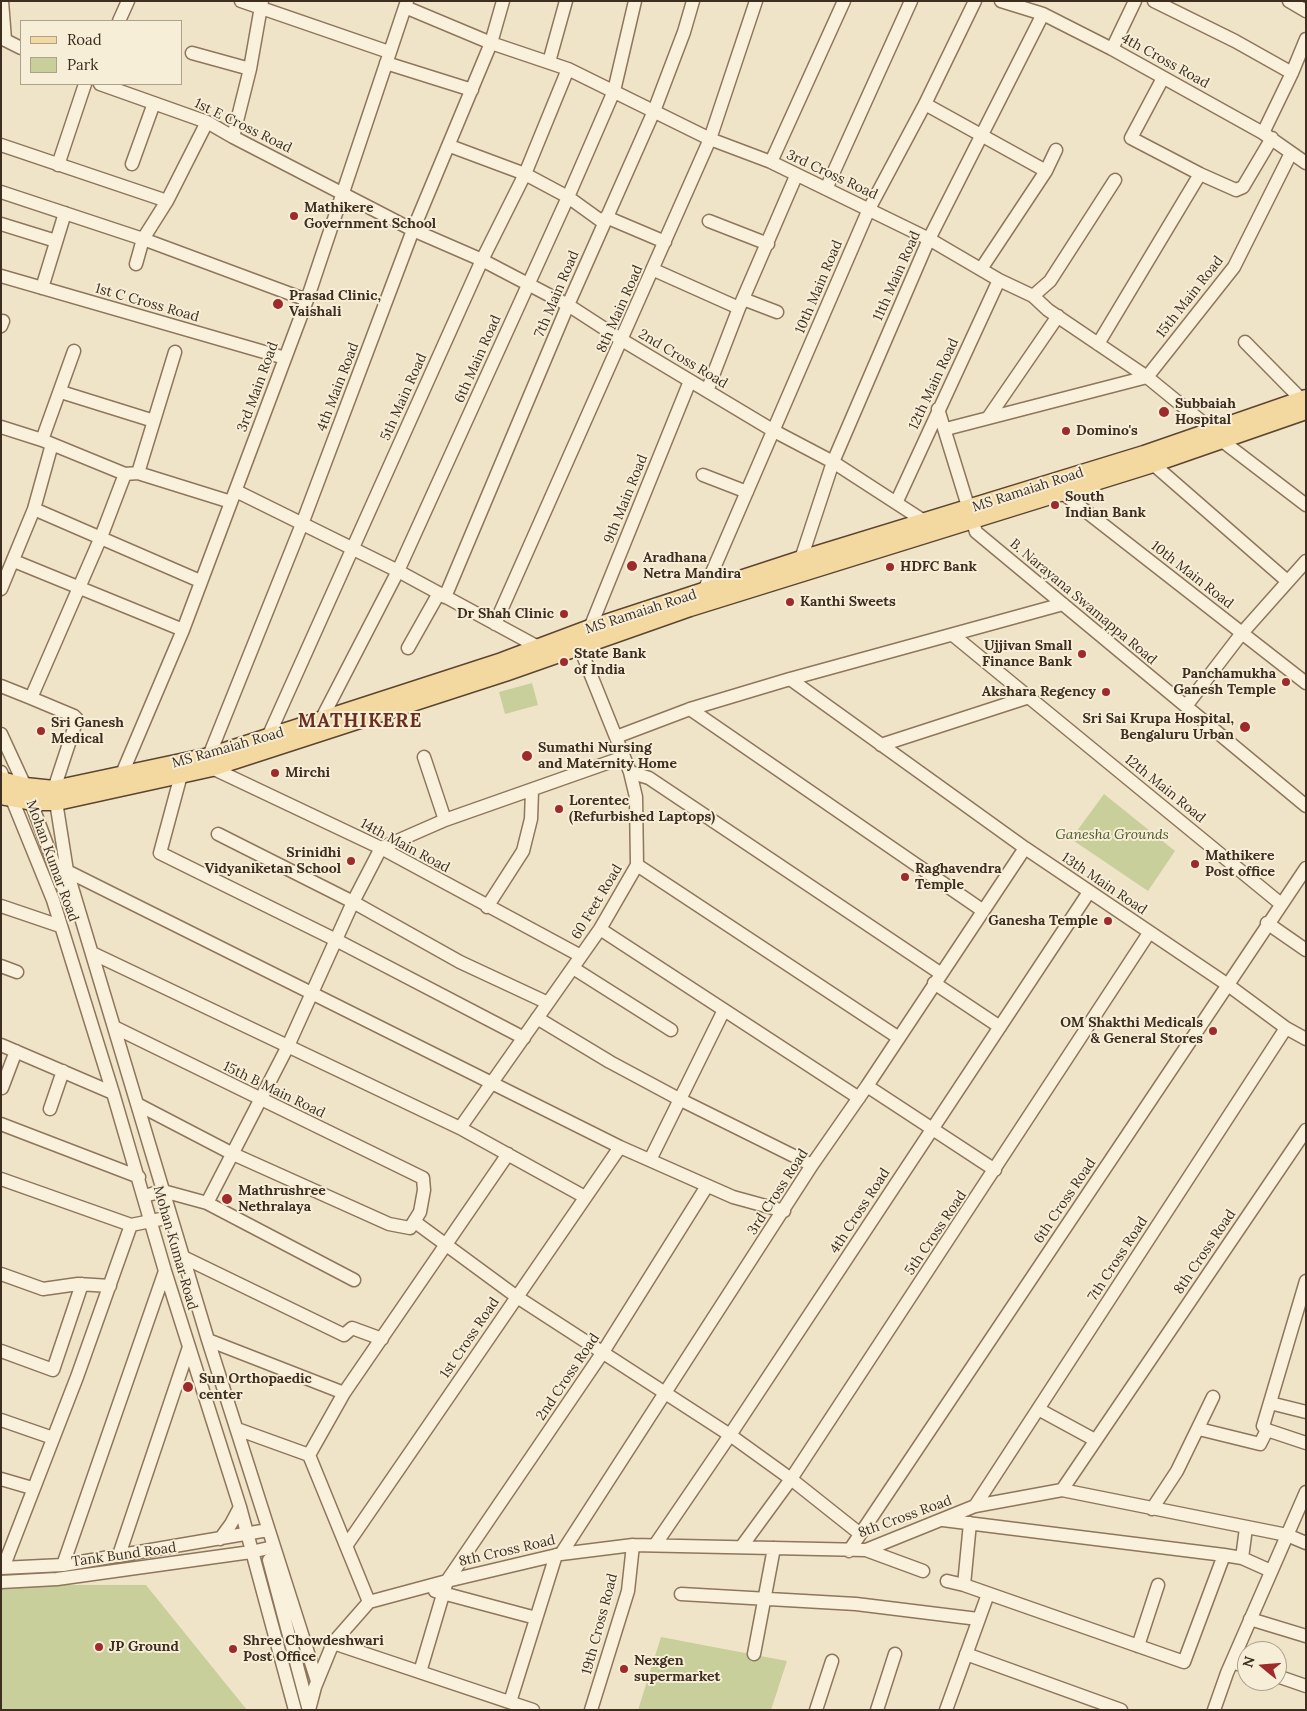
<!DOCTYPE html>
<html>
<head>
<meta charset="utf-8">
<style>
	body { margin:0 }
	#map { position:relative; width:1307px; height:1711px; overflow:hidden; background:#f0e4c8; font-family:Lora,serif }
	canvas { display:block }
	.frame { position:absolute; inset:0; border:2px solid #3d2e20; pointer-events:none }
	.legend { position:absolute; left:20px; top:20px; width:162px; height:65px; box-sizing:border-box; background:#f7eed8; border:1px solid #ada18e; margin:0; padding:6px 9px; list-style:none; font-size:15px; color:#3d2e20 }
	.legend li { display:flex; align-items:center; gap:10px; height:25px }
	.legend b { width:25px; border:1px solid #ada18e }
	.north { position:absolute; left:1237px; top:1641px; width:50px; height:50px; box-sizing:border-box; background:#f7eed8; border:1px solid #ada18e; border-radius:50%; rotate:287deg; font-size:14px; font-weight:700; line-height:20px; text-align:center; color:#3d2e20 }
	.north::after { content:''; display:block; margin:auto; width:18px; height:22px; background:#9e2a2b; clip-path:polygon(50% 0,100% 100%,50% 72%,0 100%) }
</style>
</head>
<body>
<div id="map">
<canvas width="1307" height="1711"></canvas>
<div class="frame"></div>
<ul class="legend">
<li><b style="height:6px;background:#f3d9a0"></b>Road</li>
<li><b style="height:14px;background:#c9cf9b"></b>Park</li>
</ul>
<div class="north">N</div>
</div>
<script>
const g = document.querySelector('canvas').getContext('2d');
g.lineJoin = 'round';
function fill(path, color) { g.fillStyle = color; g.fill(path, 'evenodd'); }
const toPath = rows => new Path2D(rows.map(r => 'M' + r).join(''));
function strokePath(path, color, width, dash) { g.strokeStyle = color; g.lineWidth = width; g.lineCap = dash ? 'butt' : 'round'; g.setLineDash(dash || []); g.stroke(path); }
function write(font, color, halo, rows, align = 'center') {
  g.font = font + ' Lora,serif'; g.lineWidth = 4; g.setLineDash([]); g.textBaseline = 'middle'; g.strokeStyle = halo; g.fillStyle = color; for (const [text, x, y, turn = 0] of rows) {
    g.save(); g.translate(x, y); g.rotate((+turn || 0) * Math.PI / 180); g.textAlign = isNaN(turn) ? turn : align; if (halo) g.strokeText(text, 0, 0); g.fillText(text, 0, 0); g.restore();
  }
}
fill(toPath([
	[532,683,538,705,505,714,499,692],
	[1104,794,1175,851,1148,891,1071,839],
	[1,1585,146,1585,247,1710,1,1710],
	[661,1637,787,1661,771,1710,638,1710]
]), '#c9cf9b');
const minor = toPath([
	[2,1,5,40,21,48],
	[241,1,389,52],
	[1001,1,1043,14,1112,49,1263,133,1306,163],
	[1154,1,1235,41,1292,73],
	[1289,1,1306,11],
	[405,7,491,43,568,69,710,139,771,162,929,239,999,280,1033,296,1048,310,1147,377,1212,430],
	[119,21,128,1],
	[1112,49,1135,1],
	[192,53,250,69],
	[549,62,566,1],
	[386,63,472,90],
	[1163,78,1131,138,1200,174,1236,190,1243,187,1272,138],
	[100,84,207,122,233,137,413,230,482,260,568,305,622,340,774,431,833,462,924,521],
	[925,104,1046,171],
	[1263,133,1292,73,1306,39],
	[233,137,250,69,262,1],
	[1,145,167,201],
	[450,146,525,174,568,197,604,223],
	[771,162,844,1],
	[132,164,154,103],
	[58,165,85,84],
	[826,189,911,1],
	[1,192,143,239,307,300],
	[606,217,665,242],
	[709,221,768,244],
	[1,224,56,241],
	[136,264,143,239,167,201,207,122],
	[981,269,1046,171,1056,150],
	[654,270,739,308],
	[1,276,285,358],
	[42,288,65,213],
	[1033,296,1050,281,1115,180],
	[743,299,777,312],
	[1,326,3,321],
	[1245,342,1301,399],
	[1098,344,1200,174],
	[1147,377,1234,267,1291,153],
	[707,391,739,308,796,176],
	[61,392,154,421],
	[938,409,976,532,1306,806],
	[988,418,1058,316],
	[1,427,42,440,125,474,138,473,231,502],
	[946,429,1147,377],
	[42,440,74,351],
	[1221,440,1306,505],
	[1153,464,1286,580],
	[138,473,175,352],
	[703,475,747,492],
	[236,491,398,571,540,648],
	[1060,491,1306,683],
	[897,501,999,280],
	[34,509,200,581],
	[801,559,833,462,929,239,1043,14],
	[14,561,183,630],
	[1,589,34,509,52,444],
	[704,591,869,209,925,104,975,1],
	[445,597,568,305,654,111,684,32,693,1],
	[495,624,710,139,756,1],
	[590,628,690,381],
	[953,635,1281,904],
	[408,648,439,593],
	[790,679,1025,848,1228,985,1286,1028,1306,1039],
	[1,686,31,698,101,537,125,474],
	[31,698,74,716,77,719,54,789,67,871,208,1340,317,1681],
	[1186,706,1242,633,1306,561],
	[690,709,982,910],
	[321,720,398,571,568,197,614,91,635,1],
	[1,734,25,786,65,893],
	[268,737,482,260,525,174,568,69],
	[616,737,690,709,790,679,1063,604],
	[881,745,1029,697],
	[209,756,302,524,413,230,491,43,503,1],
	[424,757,445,820],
	[212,768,381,848,581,956],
	[1,772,53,900,113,1093,165,1271,240,1507,295,1710],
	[630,772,649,778,940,973],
	[181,775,160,853,336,940,524,1038],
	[121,776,183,630,307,300,407,1],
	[218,834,353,902,460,962,548,1003],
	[637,865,899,1038],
	[67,871,620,1147,733,1197,784,1211],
	[1,906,60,926],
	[487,907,523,851,531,819,532,791],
	[1267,923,1306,950],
	[600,929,859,1098],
	[92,953,460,1128,585,1197],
	[1,966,17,972],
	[573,968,671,1030],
	[934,983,1000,1027],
	[537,1018,610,1062,679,1099,812,1165],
	[114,1027,423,1178,424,1190,420,1212,410,1228,389,1224,233,1154,137,1104],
	[1,1045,113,1093],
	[867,1086,995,1170],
	[2,1088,16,1051],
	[50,1109,63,1071],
	[1,1124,139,1177],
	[460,1128,600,929,637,865,636,797,630,772,576,638],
	[650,1160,724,1010],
	[1,1179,131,1225],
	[144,1196,163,1191,207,1203,354,1280],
	[207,1203,288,1046,353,902,381,848,445,820,624,757],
	[415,1222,517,1297,730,1435,791,1479,859,1533],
	[183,1257,344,1335,352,1328,382,1339],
	[1,1274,43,1289,78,1284,110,1286],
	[1306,1281,1263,1426,1267,1430,1306,1443],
	[208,1340,344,1393],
	[1,1351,53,1370,82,1284],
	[1270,1403,1306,1412],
	[1038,1409,1095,1440],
	[1,1420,53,1438],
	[237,1429,309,1455],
	[1199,1429,1260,1444,1267,1430],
	[1,1479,32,1488],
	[1062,1490,1287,1535,1306,1543],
	[975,1506,1286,1028],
	[1152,1509,1177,1471,1213,1397],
	[943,1520,1224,1555],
	[220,1539,231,1524,240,1507],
	[655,1545,730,1435,1089,892],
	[346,1546,620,1147],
	[742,1546,791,1479,1149,933],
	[866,1550,923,1571],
	[849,1551,1306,868],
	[561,1554,812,1165,867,1086,1025,848],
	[119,1555,189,1347],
	[1242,1558,1271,1571],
	[269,1560,308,1707],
	[63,1565,165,1271],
	[1,1568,63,1565,268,1530],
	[3,1568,77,1377,131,1225,171,1217],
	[947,1581,964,1585,1184,1662,1224,1555,1242,1558,1246,1528],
	[1,1582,57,1579,251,1552,273,1547],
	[964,1585,970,1523],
	[435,1591,536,1618],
	[681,1594,856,1604,978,1619],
	[369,1602,309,1455,344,1393,508,1154],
	[1250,1619,1306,1636],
	[333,1643,533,1710],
	[1138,1646,1158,1585],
	[754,1654,774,1548],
	[966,1654,1121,1710],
	[1232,1662,1247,1667],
	[420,1672,447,1581,603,1352,707,1186],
	[1277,1676,1306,1686],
	[510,1702,556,1555],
	[309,1710,315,1687,333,1643,369,1602,447,1581,561,1554,633,1545,866,1550,975,1506,1062,1490,1306,1130],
	[591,1710,628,1591,633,1545],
	[816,1710,832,1661],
	[877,1710,895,1654],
	[946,1710,988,1594],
	[1214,1710,1227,1673,1306,1492]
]);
const major = toPath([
	[1,780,25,786,54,789,209,756,502,661,590,628,801,559,1144,454,1306,398],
	[1,796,32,802,57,802,212,768,505,673,690,608,1153,464,1306,411]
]);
strokePath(minor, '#8d765c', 15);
strokePath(major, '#5b4430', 19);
strokePath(minor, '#faf1dc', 12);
strokePath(major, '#f3d9a0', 16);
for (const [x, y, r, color] of [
	[294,216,5,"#9e2a2b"],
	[278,304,6,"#9e2a2b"],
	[1164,412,6,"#9e2a2b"],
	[1066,431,5,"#9e2a2b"],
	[1055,505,5,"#9e2a2b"],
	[632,566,6,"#9e2a2b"],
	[890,567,5,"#9e2a2b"],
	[790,602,5,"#9e2a2b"],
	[564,614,5,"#9e2a2b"],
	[1082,654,5,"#9e2a2b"],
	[564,662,5,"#9e2a2b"],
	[1286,682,5,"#9e2a2b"],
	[1106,692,5,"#9e2a2b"],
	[1245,727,6,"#9e2a2b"],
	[41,731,5,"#9e2a2b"],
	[527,756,6,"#9e2a2b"],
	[275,773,5,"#9e2a2b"],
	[559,809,5,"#9e2a2b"],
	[351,861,5,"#9e2a2b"],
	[1195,864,5,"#9e2a2b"],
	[905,877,5,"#9e2a2b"],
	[1108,921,5,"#9e2a2b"],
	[1213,1031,5,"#9e2a2b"],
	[227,1199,6,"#9e2a2b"],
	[188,1387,6,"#9e2a2b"],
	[99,1647,5,"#9e2a2b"],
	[233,1649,5,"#9e2a2b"],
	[624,1669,5,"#9e2a2b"]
]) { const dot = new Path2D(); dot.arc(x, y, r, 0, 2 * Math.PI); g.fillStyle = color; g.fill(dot); strokePath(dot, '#f7eed8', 2); }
write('14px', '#3d2e20', '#f7eed8', [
	["4th Cross Road",1165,61,29],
	["1st E Cross Road",243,126,26],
	["3rd Cross Road",832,175,25],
	["11th Main Road",897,276,-66],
	["10th Main Road",819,287,-67],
	["7th Main Road",557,294,-67],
	["15th Main Road",1190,297,-52],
	["1st C Cross Road",147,303,16],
	["8th Main Road",620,309,-66],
	["6th Main Road",478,359,-66],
	["2nd Cross Road",683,359,31],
	["12th Main Road",934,384,-65],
	["3rd Main Road",258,387,-70],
	["4th Main Road",338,387,-69],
	["5th Main Road",404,397,-66],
	["MS Ramaiah Road",1028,490,-18],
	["9th Main Road",626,499,-68],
	["10th Main Road",1192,575,38],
	["B. Narayana Swamappa Road",1083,602,40],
	["MS Ramaiah Road",641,612,-18],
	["MS Ramaiah Road",228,748,-16],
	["12th Main Road",1165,789,39],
	["14th Main Road",405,846,28],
	["Mohan Kumar Road",52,861,70],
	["13th Main Road",1104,884,34],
	["60 Feet Road",597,902,-59],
	["15th B Main Road",274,1090,26],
	["3rd Cross Road",778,1192,-57],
	["6th Cross Road",1065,1201,-56],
	["4th Cross Road",860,1211,-57],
	["5th Cross Road",936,1233,-56],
	["Mohan Kumar Road",175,1248,74],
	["8th Cross Road",1205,1252,-56],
	["7th Cross Road",1118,1259,-57],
	["1st Cross Road",470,1338,-56],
	["2nd Cross Road",568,1377,-56],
	["8th Cross Road",905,1517,-20],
	["8th Cross Road",507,1551,-13],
	["Tank Bund Road",124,1555,-8],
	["19th Cross Road",600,1624,-75]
]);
write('bold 14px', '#3d2e20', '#f7eed8', [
	["Mathikere",304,208],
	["Government School",304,224],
	["Prasad Clinic,",289,296],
	["Vaishali",289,312],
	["Subbaiah",1175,404],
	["Hospital",1175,420],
	["Domino's",1076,431],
	["South",1065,497],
	["Indian Bank",1065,513],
	["Aradhana",643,558],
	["Netra Mandira",643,574],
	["HDFC Bank",900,567],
	["Kanthi Sweets",800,602],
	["Dr Shah Clinic",554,614,"right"],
	["Ujjivan Small",1072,646,"right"],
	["Finance Bank",1072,662,"right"],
	["State Bank",574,654],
	["of India",574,670],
	["Panchamukha",1276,674,"right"],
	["Ganesh Temple",1276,690,"right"],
	["Akshara Regency",1096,692,"right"],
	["Sri Sai Krupa Hospital,",1234,719,"right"],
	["Bengaluru Urban",1234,735,"right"],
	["Sri Ganesh",51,723],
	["Medical",51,739],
	["Sumathi Nursing",538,748],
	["and Maternity Home",538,764],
	["Mirchi",285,773],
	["Lorentec",569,801],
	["(Refurbished Laptops)",569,817],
	["Srinidhi",341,853,"right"],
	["Vidyaniketan School",341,869,"right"],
	["Mathikere",1205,856],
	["Post office",1205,872],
	["Raghavendra",915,869],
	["Temple",915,885],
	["Ganesha Temple",1098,921,"right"],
	["OM Shakthi Medicals",1203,1023,"right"],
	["& General Stores",1203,1039,"right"],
	["Mathrushree",238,1191],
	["Nethralaya",238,1207],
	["Sun Orthopaedic",199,1379],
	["center",199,1395],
	["Shree Chowdeshwari",243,1641],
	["Post Office",243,1657],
	["JP Ground",109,1647],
	["Nexgen",634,1661],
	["supermarket",634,1677]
], 'left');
write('italic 14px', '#4d5a26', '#f7eed8', [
	["Ganesha Grounds",1112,835]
]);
g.letterSpacing = '1px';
write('bold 19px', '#6b2e1e', '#f7eed8', [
	["MATHIKERE",360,722]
]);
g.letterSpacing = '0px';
</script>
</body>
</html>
